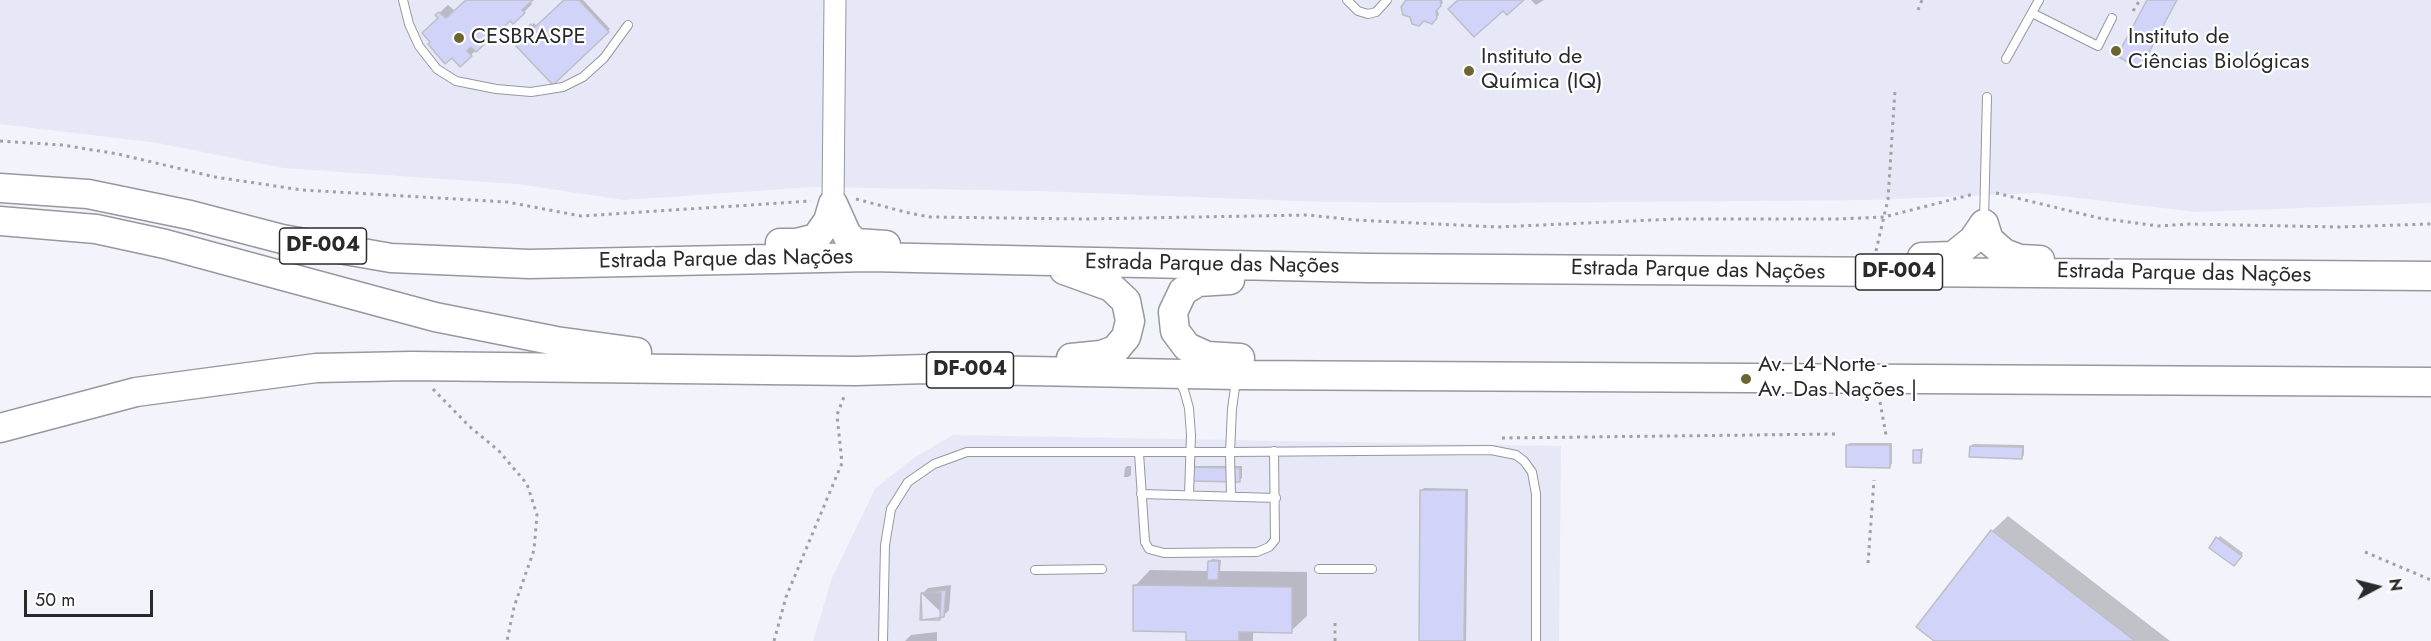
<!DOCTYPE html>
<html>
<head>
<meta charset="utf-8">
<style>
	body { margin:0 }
	#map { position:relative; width:2431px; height:641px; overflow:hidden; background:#f2f3fb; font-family:Jost,sans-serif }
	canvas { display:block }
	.north { position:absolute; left:2347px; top:557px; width:60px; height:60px; -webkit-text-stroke:4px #fff; paint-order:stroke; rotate:83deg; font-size:16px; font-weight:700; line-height:24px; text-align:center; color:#2a2a2d }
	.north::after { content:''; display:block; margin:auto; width:21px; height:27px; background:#2a2a2d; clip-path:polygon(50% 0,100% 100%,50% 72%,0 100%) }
	.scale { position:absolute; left:24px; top:590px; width:129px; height:27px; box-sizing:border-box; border:3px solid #2a2a2d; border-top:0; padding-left:8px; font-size:18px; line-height:21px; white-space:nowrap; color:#2a2a2d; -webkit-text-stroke:4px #fff; paint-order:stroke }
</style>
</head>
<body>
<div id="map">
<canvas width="2431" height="641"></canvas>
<div class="north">N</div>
<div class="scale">50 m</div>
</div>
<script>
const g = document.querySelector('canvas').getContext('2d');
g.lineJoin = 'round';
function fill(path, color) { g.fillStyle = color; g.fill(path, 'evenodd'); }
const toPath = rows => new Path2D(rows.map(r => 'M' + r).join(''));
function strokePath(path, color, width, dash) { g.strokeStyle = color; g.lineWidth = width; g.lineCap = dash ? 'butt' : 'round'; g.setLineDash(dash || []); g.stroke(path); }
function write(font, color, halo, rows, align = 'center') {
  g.font = font + ' Jost,sans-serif'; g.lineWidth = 4.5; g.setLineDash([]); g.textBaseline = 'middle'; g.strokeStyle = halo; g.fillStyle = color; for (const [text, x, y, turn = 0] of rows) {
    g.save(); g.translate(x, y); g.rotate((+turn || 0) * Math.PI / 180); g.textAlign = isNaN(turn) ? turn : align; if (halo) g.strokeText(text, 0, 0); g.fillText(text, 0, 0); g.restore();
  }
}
fill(toPath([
	[0,0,2431,0,2431,203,2196,212,2036,193,1870,200,1505,203,1325,202,1038,191,814,187,624,200,517,184,283,168,158,143,0,124],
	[953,435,1561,446,1559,641,813,641,832,578,875,489,912,459]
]), '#e7e8f7');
fill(toPath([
	[467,0,531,0,530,1,532,4,524,12,510,19,460,65,437,15,448,5,455,11],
	[566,0,583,0,610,29,553,83,524,33,534,23,537,27],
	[1408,0,1442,0,1443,3,1437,8,1439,15,1431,22],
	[1531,0,1544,0,1536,5],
	[1849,443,1892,443,1892,464,1890,466,1847,446],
	[1973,444,2024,445,2024,455,2022,458,1971,446],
	[1923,448,1922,459,1920,462,1915,451],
	[1127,466,1131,466,1131,475,1128,477,1124,477,1125,468],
	[1192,466,1242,466,1242,478,1239,480,1189,479],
	[1424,488,1468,489,1466,641,1420,641,1422,490],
	[2008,516,2170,641,1937,641,1992,531],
	[2220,536,2243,553,2236,562,2218,538],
	[1212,559,1221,560,1220,571,1307,572,1307,616,1291,631,1253,631,1253,641,1188,641,1188,631,1135,586,1150,570,1209,571,1210,562],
	[951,585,949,610,944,615,922,594,928,588],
	[937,632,937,641,905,641,911,635]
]), '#0003');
const building = toPath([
	[466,0,533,0,522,10,525,13,513,24,510,21,476,52,471,47,467,51,472,56,460,67,452,58,445,64,428,44,430,42,422,33,438,18,435,15,439,12,446,18,466,0],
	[564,0,579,0,609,32,553,85,516,46,525,37,522,33,531,24,534,28,564,0],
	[1406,0,1440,0,1441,6,1436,11,1437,18,1432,24,1424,21,1419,26,1412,24,1410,17,1403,15,1401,7,1406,0],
	[1458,0,1524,0,1507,15,1503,11,1474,37,1448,9,1458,0],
	[2147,0,2177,0,2140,69,2117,56,2147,0],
	[1846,445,1890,445,1890,468,1846,467,1846,445],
	[1970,446,2023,447,2022,459,1969,457,1970,446],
	[1913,450,1921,450,1921,463,1913,463,1913,450],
	[1188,467,1240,468,1240,482,1188,481,1188,467],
	[1420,490,1466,490,1464,641,1419,641,1420,490],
	[1991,530,1994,532,2135,641,1934,641,1916,627,1991,530],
	[2216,537,2242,556,2234,566,2209,548,2216,537],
	[1208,561,1219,561,1218,580,1207,580,1208,561],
	[1133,585,1292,587,1292,633,1239,632,1239,641,1186,641,1186,632,1133,631,1133,585],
	[946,590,944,617,922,620,921,593,946,590],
	[921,593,941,593,940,620,920,620,921,593]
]);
fill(building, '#d1d3f8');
strokePath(building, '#bebec6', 1.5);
const service = toPath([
	[403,0,409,24,419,46,437,69,456,81,496,89,531,92,563,87,583,77,604,58,628,25],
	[1347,0,1358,11,1368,14,1376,12,1387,0],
	[2032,13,2098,46,2112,18],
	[2006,59,2039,0],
	[1984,221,1987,97],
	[1178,379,1184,390,1189,408,1191,435,1189,495],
	[1236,380,1232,409,1230,452,1491,450,1516,455,1524,461,1532,472,1536,494,1536,641],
	[1139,453,1145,542,1149,549,1164,553,1257,552,1269,547,1275,540,1274,451],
	[1141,494,1276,498],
	[1319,569,1372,569],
	[1035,570,1102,569],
	[883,641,885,545,891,509,908,482,934,464,967,452,1230,452,1231,496]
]);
const tertiary = toPath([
	[833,204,835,0]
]);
const trunk = toPath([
	[0,188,88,194,190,215,282,239,391,258,529,264,870,257,1367,268,2431,276],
	[833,204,847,235,856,243,886,245],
	[0,221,96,229,165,244,435,317,556,341,637,352],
	[1984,224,1989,240,2004,253,2020,259,2040,260],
	[780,243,796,243,816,238,828,221,833,204],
	[1922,257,1953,256,1973,240,1984,224],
	[1064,270,1111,287,1126,301,1130,321,1126,337,1115,350,1101,355,1071,358],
	[1230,280,1198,282,1183,291,1173,312,1175,331,1187,347,1207,356,1240,358],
	[0,428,136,392,316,368,411,366,855,371,927,369,1237,375,2431,382]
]);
strokePath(service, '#97979f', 10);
strokePath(tertiary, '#97979f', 23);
strokePath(trunk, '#97979f', 31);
strokePath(toPath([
	[1918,10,1922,0],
	[2133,11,2140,0],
	[0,141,62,145,118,154,215,177,302,190,507,202,581,216,811,201],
	[1996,193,2099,218,2158,226,2190,224,2337,227,2431,224],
	[856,199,909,213,930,217,1083,219,1308,215,1355,220,1497,227,1676,219,1839,219,1884,217,1974,194],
	[1876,251,1888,199,1895,90],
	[433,389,469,426,499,451,527,484,537,515,534,550,514,607,507,641],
	[1880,402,1886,435],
	[1502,438,1837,434],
	[2365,552,2431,580],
	[1868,563,1874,480],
	[774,641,786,597,842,463,837,415,845,394],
	[1335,641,1335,623]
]), '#a0a1a7', 3, [3, 4.5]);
strokePath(service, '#fff', 8);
strokePath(tertiary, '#fff', 21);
strokePath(trunk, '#fff', 28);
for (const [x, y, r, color] of [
	[459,38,6,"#6c6633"],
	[2116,51,6,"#6c6633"],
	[1469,71,6,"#6c6633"],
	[1746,379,6,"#6c6633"]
]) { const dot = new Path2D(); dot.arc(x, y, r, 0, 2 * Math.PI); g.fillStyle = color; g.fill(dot); strokePath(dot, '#fff', 2); }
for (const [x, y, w] of [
	[323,246,87],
	[1899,272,87],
	[970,370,87]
]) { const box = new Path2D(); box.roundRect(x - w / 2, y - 18, w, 36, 4.5); g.fillStyle = '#fff'; g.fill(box); strokePath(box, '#2a2a2d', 1.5); }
write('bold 21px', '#2a2a2d', null, [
	["DF-004",323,246],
	["DF-004",1899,272],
	["DF-004",970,370]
]);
write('22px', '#2a2a2d', '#fff', [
	["CESBRASPE",471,38],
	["Instituto de",2128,38],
	["Ciências Biológicas",2128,63],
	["Instituto de",1481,58],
	["Química (IQ)",1481,83],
	["Av. L4 Norte -",1758,366],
	["Av. Das Nações |",1758,391]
], 'left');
write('22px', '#2a2a2d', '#fff', [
	["Estrada Parque das Nações",726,260,-1],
	["Estrada Parque das Nações",1212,265,1],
	["Estrada Parque das Nações",1698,271,1],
	["Estrada Parque das Nações",2184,274,1]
]);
</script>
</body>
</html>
